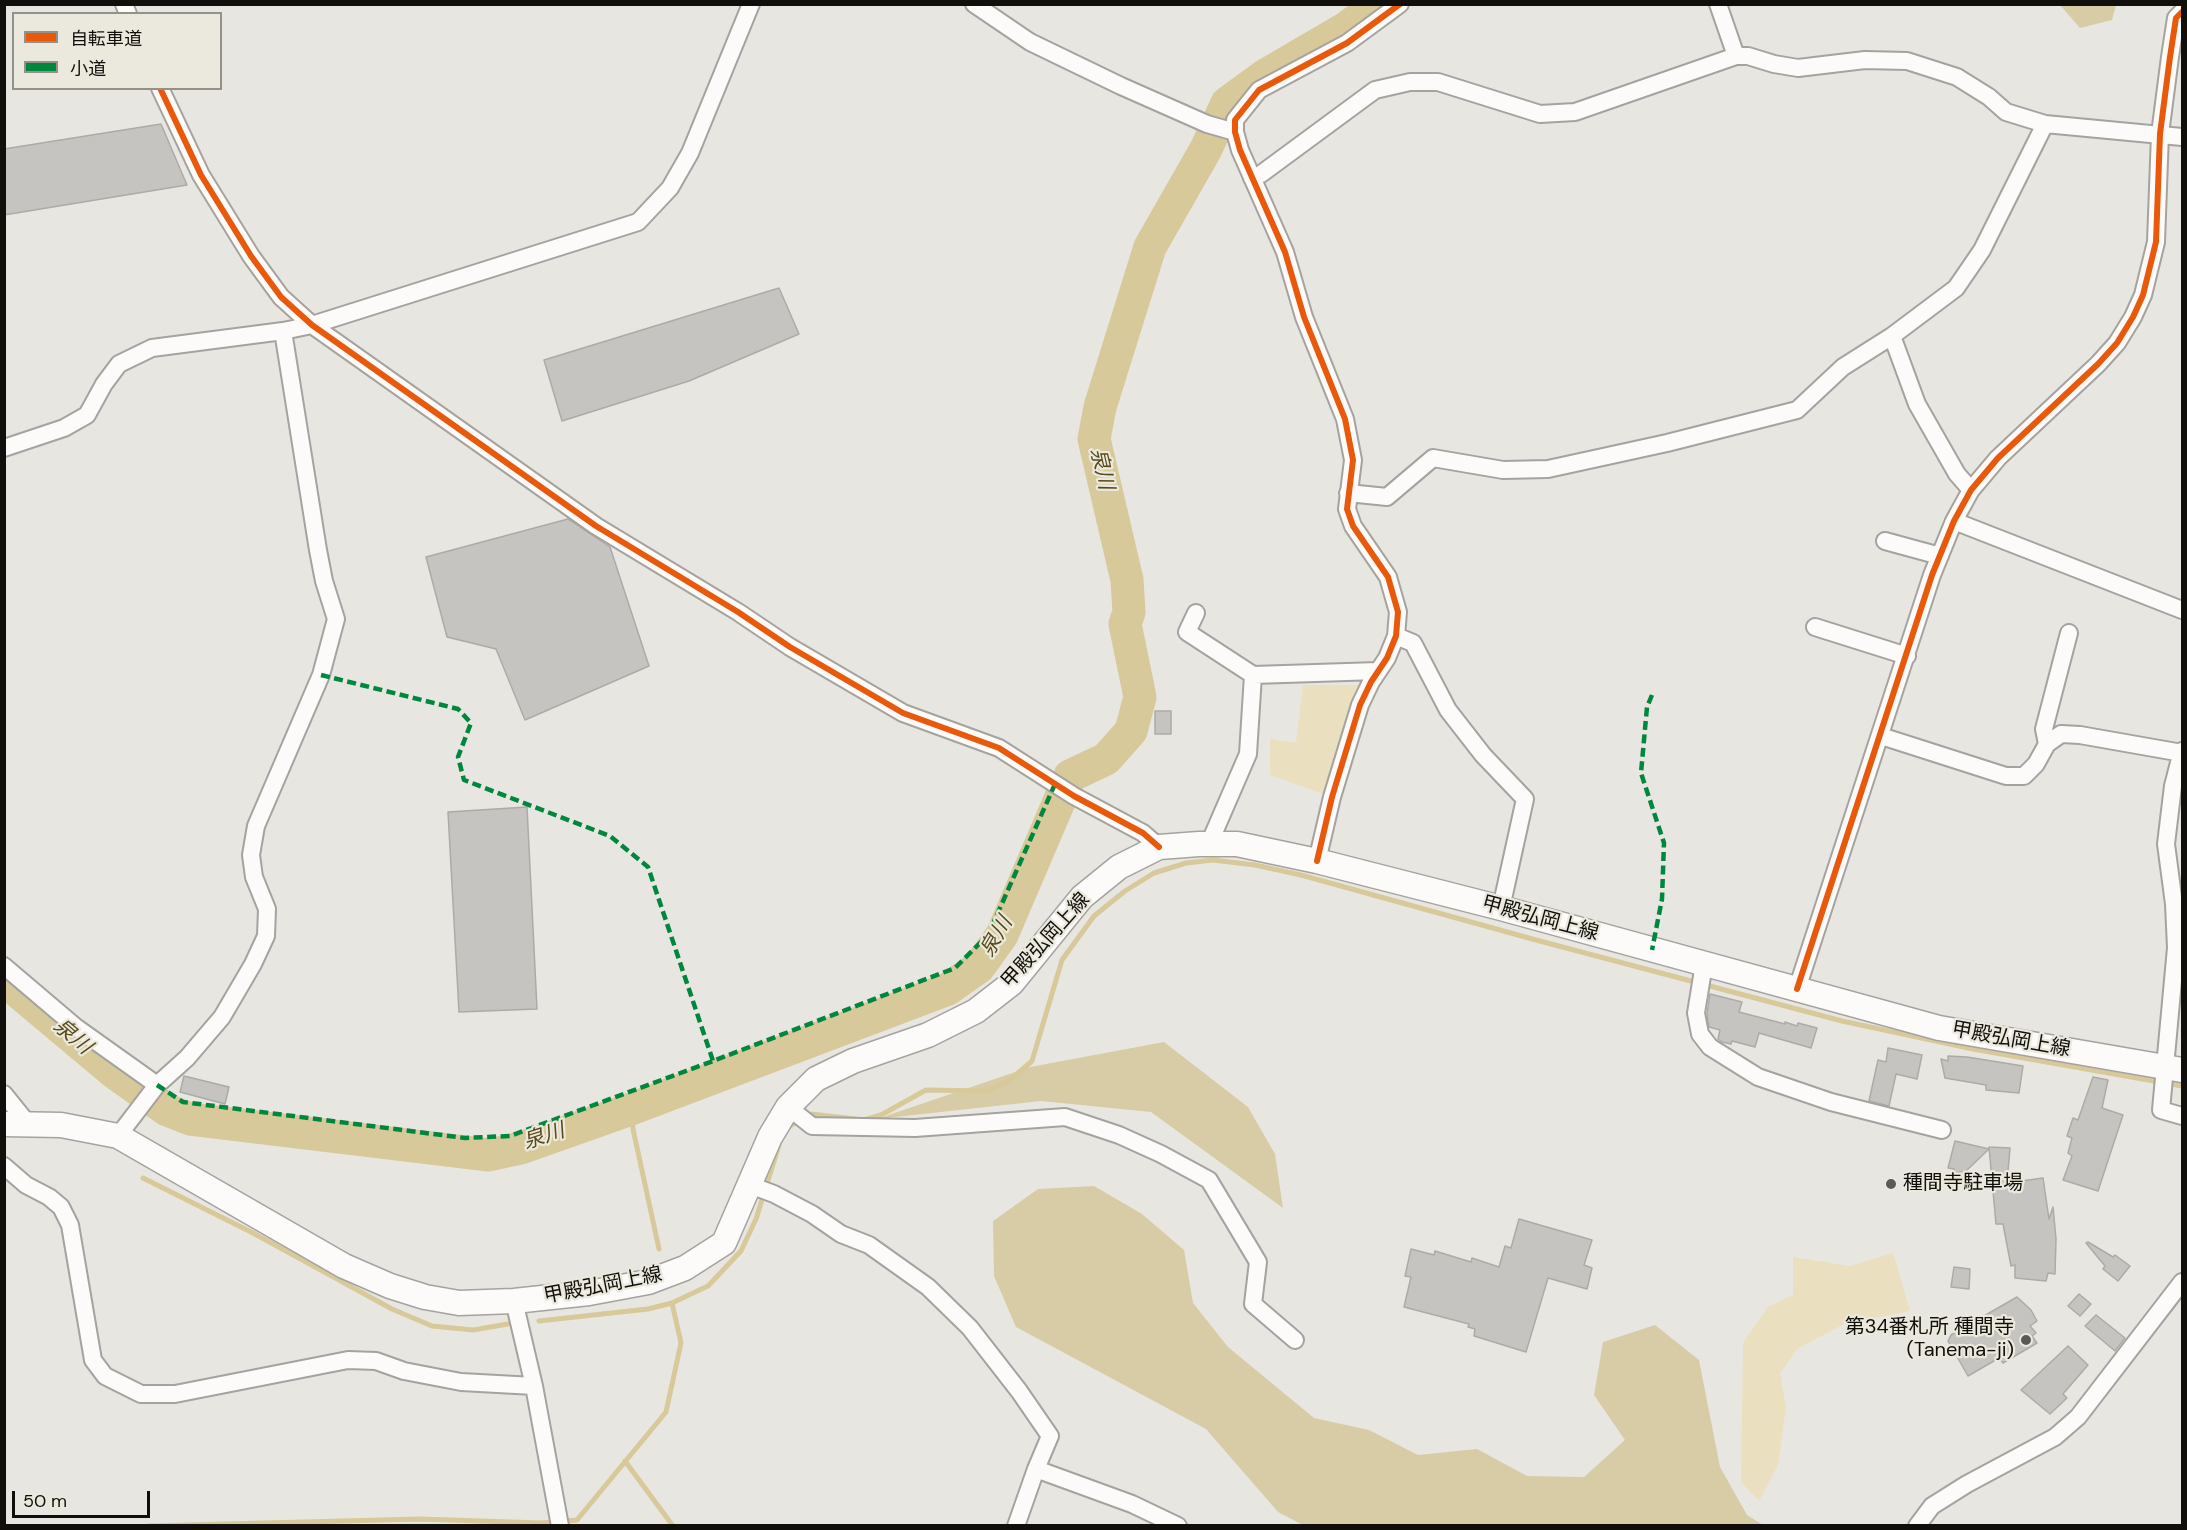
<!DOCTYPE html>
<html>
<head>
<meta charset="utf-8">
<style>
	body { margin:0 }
	#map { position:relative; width:2187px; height:1530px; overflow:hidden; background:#e8e6e0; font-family:"DM Sans","Noto Sans JP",sans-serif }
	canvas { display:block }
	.frame { position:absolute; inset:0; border:6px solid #100f0b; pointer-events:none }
	.legend { position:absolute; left:12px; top:12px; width:210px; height:78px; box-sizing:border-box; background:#ebe8dd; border:2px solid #939189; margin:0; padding:8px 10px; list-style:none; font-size:18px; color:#100f0b }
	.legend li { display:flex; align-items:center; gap:12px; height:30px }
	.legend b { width:30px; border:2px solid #939189 }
	.scale { position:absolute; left:12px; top:1491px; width:138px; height:27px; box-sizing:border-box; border:3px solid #100f0b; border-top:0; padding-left:8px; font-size:18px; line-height:21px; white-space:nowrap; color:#100f0b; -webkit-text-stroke:4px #ebe8dd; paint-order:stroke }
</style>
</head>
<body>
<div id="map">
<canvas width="2187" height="1530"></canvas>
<div class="frame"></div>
<ul class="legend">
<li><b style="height:8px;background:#e8590c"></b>自転車道</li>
<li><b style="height:8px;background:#00873e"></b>小道</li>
</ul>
<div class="scale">50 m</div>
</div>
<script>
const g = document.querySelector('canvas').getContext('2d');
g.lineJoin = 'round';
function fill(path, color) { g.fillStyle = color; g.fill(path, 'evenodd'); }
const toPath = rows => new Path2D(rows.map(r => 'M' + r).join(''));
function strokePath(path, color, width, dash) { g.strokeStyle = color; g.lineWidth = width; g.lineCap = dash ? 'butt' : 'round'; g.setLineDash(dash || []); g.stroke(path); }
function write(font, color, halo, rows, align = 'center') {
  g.font = font + ' "DM Sans","Noto Sans JP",sans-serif'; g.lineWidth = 4.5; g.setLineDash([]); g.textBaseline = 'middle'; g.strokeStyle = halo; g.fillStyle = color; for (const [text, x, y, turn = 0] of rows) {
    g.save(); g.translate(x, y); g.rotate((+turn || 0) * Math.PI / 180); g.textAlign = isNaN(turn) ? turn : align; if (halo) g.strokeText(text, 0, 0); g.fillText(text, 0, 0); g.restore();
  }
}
fill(toPath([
	[1303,685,1359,685,1324,794,1270,775,1270,739,1296,743],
	[1893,1253,1910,1311,1844,1324,1797,1349,1780,1374,1786,1407,1778,1465,1759,1501,1741,1482,1743,1343,1768,1307,1793,1295,1793,1257,1850,1266]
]), '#eadfbe');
fill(toPath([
	[2060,5,2116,5,2112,20,2080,28],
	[1164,1042,1248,1107,1275,1154,1283,1208,1151,1112,1041,1101,877,1119,1030,1067],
	[1094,1186,1142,1214,1184,1250,1193,1303,1228,1347,1314,1418,1369,1430,1418,1455,1477,1449,1527,1476,1584,1477,1625,1440,1594,1395,1603,1342,1655,1325,1699,1360,1720,1467,1747,1515,1763,1525,1303,1525,1278,1512,1206,1429,1016,1327,994,1276,993,1221,1038,1189]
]), '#d8cca6');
strokePath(toPath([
	[631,1109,633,1129,659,1249],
	[786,1128,811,1114,864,1120,881,1115,926,1090,989,1091,1011,1079,1032,1061,1062,960,1094,916,1125,891,1154,873,1186,863,1213,860,1255,865,1301,875,1536,940,1842,1021,1973,1049,2182,1086],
	[143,1178,253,1233,392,1309,432,1326,473,1330,508,1324],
	[539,1321,648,1309,672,1303,708,1286,741,1251,756,1219,779,1145],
	[625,1461,673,1526],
	[148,1526,420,1519,542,1523,577,1520,666,1412,681,1343,672,1303]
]), '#d7c99a', 5);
strokePath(toPath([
	[4,980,115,1073,167,1110,190,1119,489,1155,521,1148,631,1109,948,989,979,967,1002,935,1070,776,1106,759,1131,731,1140,697,1125,624,1129,612,1127,580,1094,439,1100,407,1150,247,1206,149,1227,103,1264,76,1346,28,1378,4]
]), '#d7c99a', 33);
const building = toPath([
	[161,124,187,185,4,215,4,149,161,124],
	[779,288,799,334,689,381,562,421,544,360,779,288],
	[568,519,610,547,649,666,525,720,496,649,447,637,426,557,568,519],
	[1155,711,1171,711,1171,734,1155,734,1155,711],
	[527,807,537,1009,459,1012,448,812,527,807],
	[1710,994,1742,1002,1739,1012,1785,1024,1785,1022,1797,1026,1798,1023,1817,1028,1811,1048,1759,1033,1755,1047,1732,1041,1731,1044,1722,1042,1718,1039,1720,1030,1709,1027,1707,1014,1710,994],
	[1888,1048,1922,1055,1917,1079,1896,1074,1889,1106,1869,1101,1878,1060,1886,1062,1888,1048],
	[1948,1056,1967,1057,2023,1066,2019,1093,1986,1090,1986,1085,1945,1078,1941,1059,1948,1061,1948,1056],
	[184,1076,229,1087,225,1104,180,1092,184,1076],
	[2093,1077,2108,1080,2102,1108,2123,1115,2098,1191,2063,1180,2072,1156,2068,1153,2072,1138,2067,1136,2073,1118,2078,1120,2093,1077],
	[1955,1141,1989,1149,1966,1171,1956,1173,1954,1169,1948,1168,1955,1141],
	[1989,1147,2010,1148,2007,1183,2043,1178,2049,1219,2053,1207,2056,1239,2055,1274,2048,1273,2046,1281,2015,1278,2015,1265,2011,1266,2003,1224,1996,1224,1989,1147],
	[1519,1219,1592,1240,1584,1265,1592,1268,1587,1289,1548,1278,1526,1352,1474,1336,1475,1329,1468,1327,1469,1324,1404,1307,1411,1277,1405,1276,1411,1249,1434,1255,1435,1251,1471,1262,1472,1258,1499,1267,1505,1246,1511,1248,1519,1219],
	[2088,1242,2113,1257,2115,1255,2130,1266,2118,1281,2103,1269,2105,1266,2086,1243,2088,1242],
	[1954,1267,1970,1269,1969,1289,1951,1287,1954,1267],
	[2079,1294,2091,1304,2080,1316,2068,1306,2079,1294],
	[2017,1297,2031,1310,2037,1321,2030,1326,2036,1333,2032,1336,2037,1343,2003,1363,1999,1358,1968,1376,1948,1341,1951,1335,2017,1297],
	[2096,1315,2125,1338,2115,1351,2085,1326,2096,1315],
	[2068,1346,2088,1365,2063,1394,2067,1398,2050,1414,2021,1390,2068,1346]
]);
fill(building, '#c6c4c0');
strokePath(building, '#adaba6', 1.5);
const minor = toPath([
	[124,4,128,14],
	[974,4,1030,42,1121,86,1207,124,1235,132],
	[1718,4,1736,56],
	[160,88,201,175,251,256,281,297,312,325,596,526,738,612,790,647,903,713,999,748,1074,796,1143,833,1159,847],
	[1252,178,1261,174,1375,90,1410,82,1438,82,1540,114,1575,112,1736,56,1748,56,1774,64,1798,68,1865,60,1907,61,1957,77,1989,97,2006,112,2045,124,2182,137],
	[4,448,64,428,87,415,104,384,119,364,152,348,283,331,312,325,638,222,670,188,690,153,751,4],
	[1971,490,1957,474,1917,404,1892,336,1956,288,1982,250,2045,124],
	[1348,493,1387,497,1433,458,1503,470,1548,469,1667,443,1797,410,1843,367,1892,336],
	[1954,521,2182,610],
	[1885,541,1940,556],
	[1196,613,1187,632,1253,675,1378,671],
	[1815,627,1907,656],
	[1396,636,1413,643,1448,710,1483,755,1525,799,1501,908],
	[1881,736,2006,776,2024,776,2036,764,2047,744,2061,734,2080,735,2182,753],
	[2047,744,2044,729,2069,633],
	[2182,751,2173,786,2166,844,2174,904,2176,948,2161,1110,2182,1116],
	[1209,844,1248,754,1253,675],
	[1317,861,1332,797,1360,705,1371,682,1387,658,1396,636,1398,612,1388,577,1353,526,1347,509,1353,460,1345,419,1304,317,1285,252,1240,150,1235,132,1235,120,1259,90,1347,43,1400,4],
	[1704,964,1696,1013,1700,1034,1710,1047,1758,1077,1831,1102,1942,1130],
	[4,966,77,1028,157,1085],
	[1797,989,1932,575,1954,521,1971,490,1998,458,2098,364,2117,343,2133,317,2143,295,2156,242,2160,134,2170,57,2176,18,2182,12],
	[4,1094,29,1125],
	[788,1107,812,1126,915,1128,1065,1117,1119,1135,1161,1154,1209,1180,1258,1262,1253,1304,1295,1340],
	[118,1136,157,1085,187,1058,222,1017,253,964,266,936,267,909,254,877,251,855,256,826,321,675,336,619,324,581,318,550,283,331],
	[4,1166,26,1185,49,1197,61,1207,70,1225,93,1360,105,1376,141,1394,175,1394,348,1360,376,1361,404,1371,461,1382,534,1386],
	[750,1185,774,1194,812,1214,841,1234,869,1245,928,1287,970,1328,1019,1391,1050,1436,1036,1469,1132,1504,1178,1526],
	[514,1301,534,1386,560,1526],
	[1016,1526,1036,1469],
	[1917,1526,1932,1506,1967,1484,2055,1437,2078,1417,2182,1282]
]);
const secondary = toPath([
	[4,1124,61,1125,118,1136,344,1266,390,1286,425,1297,459,1303,514,1301,589,1293,648,1282,685,1268,724,1243,770,1137,788,1107,816,1079,853,1061,928,1035,976,1011,1012,983,1082,897,1119,867,1159,847,1199,844,1237,844,1317,861,1501,908,1939,1028,2182,1070]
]);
strokePath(minor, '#a4a39f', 20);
strokePath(secondary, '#a4a39f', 27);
strokePath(minor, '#fcfbfa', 16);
strokePath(secondary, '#fcfbfa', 24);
strokePath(toPath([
	[321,675,458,709,471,723,458,757,464,780,610,836,648,867,713,1061],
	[1652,695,1647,707,1641,773,1664,843,1662,899,1652,950],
	[157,1085,183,1102,465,1138,510,1136,713,1061,955,968,988,935,1055,784]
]), '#00873e', 4.5, [9, 4.5]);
strokePath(toPath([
	[160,88,201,175,251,256,281,297,312,325,596,526,738,612,790,647,903,713,999,748,1074,796,1143,833,1159,847],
	[1317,861,1332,797,1360,705,1371,682,1387,658,1396,636,1398,612,1388,577,1353,526,1347,509,1353,460,1345,419,1304,317,1285,252,1240,150,1235,132,1235,120,1259,90,1347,43,1400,4],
	[1797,989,1932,575,1954,521,1971,490,1998,458,2098,364,2117,343,2133,317,2143,295,2156,242,2160,134,2170,57,2176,18,2182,12]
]), '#e8590c', 6);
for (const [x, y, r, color] of [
	[1891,1184,6,"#5c5a56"],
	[2026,1340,6,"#5c5a56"]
]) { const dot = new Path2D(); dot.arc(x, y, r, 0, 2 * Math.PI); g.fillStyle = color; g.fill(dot); strokePath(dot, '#ebe8dd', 2); }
write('20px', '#100f0b', '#ebe8dd', [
	["甲殿弘岡上線",1540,919,15],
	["甲殿弘岡上線",1046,941,-48],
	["甲殿弘岡上線",2011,1040,10],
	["甲殿弘岡上線",603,1286,-11]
]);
write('20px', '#100f0b', '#ebe8dd', [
	["種間寺駐車場",1903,1184],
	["第34番札所 種間寺",2014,1328,"right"],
	["(Tanema-ji)",2014,1351,"right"]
], 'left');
write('italic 21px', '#584a18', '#ebe8dd', [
	["泉川",1101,469,77],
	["泉川",997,937,-60],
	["泉川",72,1037,40],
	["泉川",544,1137,-18]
]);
</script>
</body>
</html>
